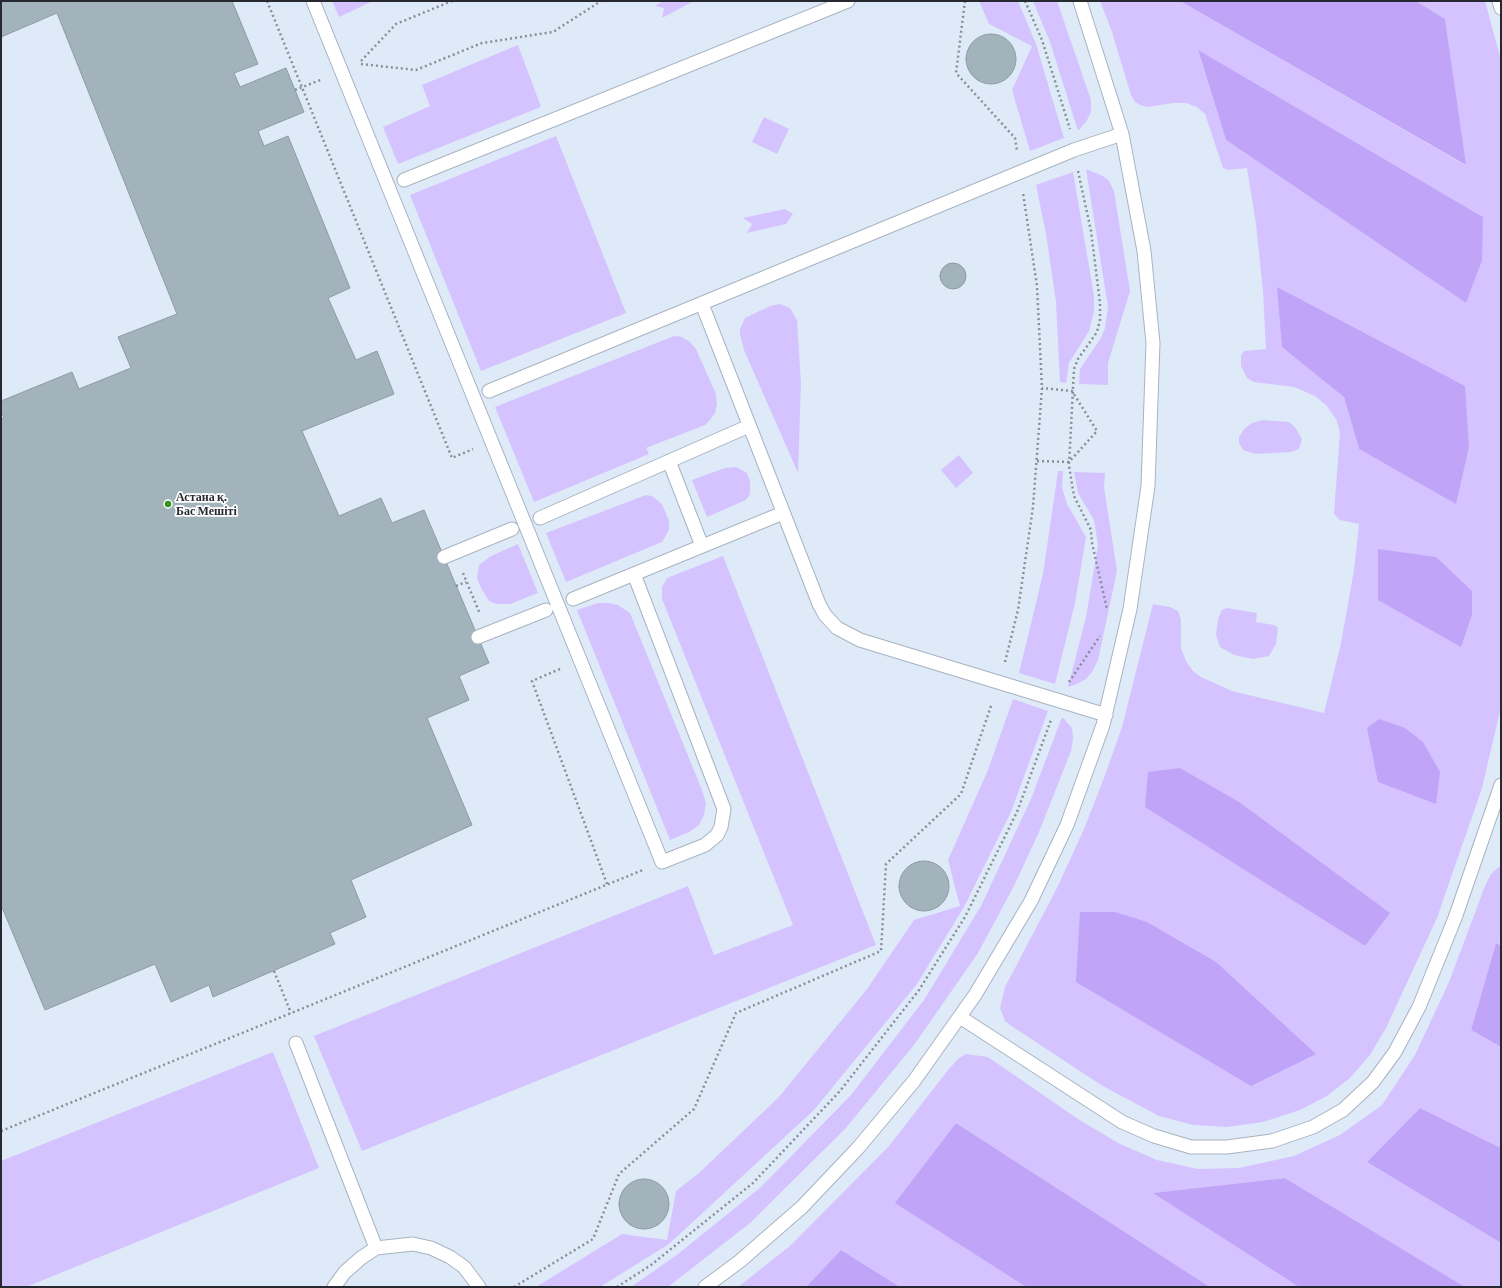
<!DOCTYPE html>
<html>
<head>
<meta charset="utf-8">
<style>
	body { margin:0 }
	#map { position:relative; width:1502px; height:1288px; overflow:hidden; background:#dfeaf8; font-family:"Crimson Pro",serif }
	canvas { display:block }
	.frame { position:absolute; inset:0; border:2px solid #262a30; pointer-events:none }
</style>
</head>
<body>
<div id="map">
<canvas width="1502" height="1288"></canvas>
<div class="frame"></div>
</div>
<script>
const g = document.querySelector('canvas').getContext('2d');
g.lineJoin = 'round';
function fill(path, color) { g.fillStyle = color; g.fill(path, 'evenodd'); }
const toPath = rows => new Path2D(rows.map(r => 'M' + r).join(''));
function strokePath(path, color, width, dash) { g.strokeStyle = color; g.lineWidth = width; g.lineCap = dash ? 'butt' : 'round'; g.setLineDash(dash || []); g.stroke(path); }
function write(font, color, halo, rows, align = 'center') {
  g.font = font + ' "Crimson Pro",serif'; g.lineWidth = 3.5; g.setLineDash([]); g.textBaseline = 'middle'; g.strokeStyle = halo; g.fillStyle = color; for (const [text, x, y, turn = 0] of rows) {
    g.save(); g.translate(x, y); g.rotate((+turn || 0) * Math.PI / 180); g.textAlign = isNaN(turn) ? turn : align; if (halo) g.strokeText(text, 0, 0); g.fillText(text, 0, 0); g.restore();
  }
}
fill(toPath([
	[332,1,373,1,339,17],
	[663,1,694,1,662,18,664,8,655,6],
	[979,1,1018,1,1036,44,1064,138,1030,151,1012,90,1032,46,989,24],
	[1033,1,1057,1,1091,100,1091,112,1086,122,1078,131,1050,42],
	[1100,1,1180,1,1465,165,1445,19,1416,1,1485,1,1501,60,1501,707,1482,788,1437,918,1386,1028,1370,1055,1350,1078,1327,1096,1300,1110,1263,1122,1227,1127,1193,1125,1159,1116,1101,1085,1010,1025,1005,1021,1000,1008,1005,987,1057,888,1084,829,1104,778,1122,727,1153,604,1170,607,1178,611,1181,620,1181,648,1186,661,1193,671,1201,677,1232,691,1324,713,1341,643,1354,570,1359,524,1340,520,1334,514,1340,432,1336,419,1326,405,1315,396,1294,387,1254,382,1247,378,1241,366,1241,355,1244,351,1266,349,1263,292,1256,224,1247,168,1228,170,1223,168,1205,114,1197,107,1186,103,1173,103,1148,107,1140,105,1135,102,1131,95,1111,29],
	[1198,51,1483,217,1466,303,1226,140],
	[1344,397,1456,503,1359,449],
	[1146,807,1389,913,1365,946],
	[518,45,541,107,398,164,383,127,430,106,422,85],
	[764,117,789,129,777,154,752,142],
	[556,136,626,313,481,371,410,195],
	[1086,169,1103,176,1109,181,1114,191,1130,291,1108,363,1108,385,1079,384,1080,369,1101,338,1105,328,1108,307],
	[1073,172,1094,296,1094,311,1089,331,1069,363,1066,383,1060,382,1056,302,1046,234,1036,185],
	[785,209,793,214,786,224,747,233,752,224,743,218],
	[780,304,790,308,797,320,801,383,798,473,744,350,740,334,740,329,745,318,770,306],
	[674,336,682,337,690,342,696,349,716,394,717,404,715,413,710,420,705,425,646,448,649,454,534,502,495,407],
	[1262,420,1289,422,1295,427,1302,439,1299,449,1291,452,1255,454,1243,450,1239,443,1239,437,1244,429,1252,423],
	[959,455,973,473,956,488,941,470],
	[736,467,747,473,750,481,750,494,746,500,707,517,692,480,725,468],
	[1058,471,1063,471,1062,488,1067,504,1086,537,1075,603,1055,684,1019,673,1043,574],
	[1074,472,1105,473,1104,487,1117,571,1098,660,1092,672,1086,679,1077,684,1068,687,1086,617,1098,545,1094,520,1078,493],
	[646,495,652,496,662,504,669,521,669,530,662,542,566,582,546,533],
	[518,544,538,593,510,604,496,604,489,601,481,588,477,578,479,565,491,556],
	[723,556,876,945,362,1151,314,1036,688,886,714,955,793,925,662,599,662,587,667,578],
	[598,603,608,603,618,605,630,613,702,790,706,803,704,815,699,825,689,832,670,840,577,610],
	[1227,608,1257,613,1256,622,1274,625,1278,628,1276,644,1269,656,1253,659,1234,655,1220,647,1216,635,1218,619,1222,610],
	[1013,699,1048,711,1011,812,964,907,917,984,814,1110,669,1244,600,1287,536,1287,622,1234,667,1240,676,1191,699,1173,779,1097,867,989,914,920,960,906,948,860,988,770],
	[1062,717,1072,728,1073,739,1071,751,1039,832,1015,884,978,953,914,1045,845,1129,750,1223,668,1287,631,1287,678,1254,761,1187,851,1095,924,1000,981,906,1031,799],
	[1501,865,1501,946,1496,943,1471,1030,1501,1047,1501,1148,1420,1108,1367,1162,1501,1243,1501,1287,1465,1287,1285,1178,1154,1193,1299,1287,1210,1287,956,1123,896,1203,1026,1287,900,1287,841,1250,806,1287,738,1287,790,1246,889,1146,948,1070,959,1058,966,1054,988,1057,1078,1119,1118,1143,1157,1160,1198,1169,1239,1168,1294,1156,1340,1135,1382,1105,1415,1055,1449,982,1485,886,1491,874],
	[273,1052,319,1168,26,1287,1,1287,1,1161]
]), '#d5c3ff');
fill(toPath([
	[1180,1,1416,1,1445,19,1466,165],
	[1198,50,1483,217,1482,260,1466,303,1226,140],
	[1277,287,1465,386,1469,447,1456,504,1359,449,1344,397,1282,347],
	[1378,549,1436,557,1472,591,1472,615,1461,647,1378,600],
	[1379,719,1405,728,1423,742,1440,772,1436,804,1378,782,1367,728],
	[1180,768,1239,802,1390,913,1365,946,1145,807,1148,772],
	[1080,912,1115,912,1147,922,1216,962,1316,1054,1251,1086,1076,982],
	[1496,943,1501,946,1501,1047,1471,1030],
	[1420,1108,1501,1148,1501,1243,1367,1162],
	[956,1123,1210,1287,1026,1287,895,1203],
	[1285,1178,1465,1287,1299,1287,1153,1193],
	[841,1250,900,1287,806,1287]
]), '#c0a4f8');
const building = toPath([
	[1,1,232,1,258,64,234,73,240,87,286,68,304,112,258,131,264,146,288,136,350,288,328,298,356,360,377,351,394,394,302,431,339,516,381,498,392,523,424,510,489,663,459,676,469,700,427,718,472,825,351,880,366,917,330,933,335,944,213,997,209,985,171,1002,155,964,45,1010,1,905,1,419,4,418,1,411,1,401,72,372,79,389,131,368,118,337,177,314,57,13,1,37,1,1],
	'966 59a25 25 0 1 1 50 0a25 25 0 1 1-50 0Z',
	'940 276a13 13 0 1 1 26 0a13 13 0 1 1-26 0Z',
	'899 886a25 25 0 1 1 50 0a25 25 0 1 1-50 0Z',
	'619 1204a25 25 0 1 1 50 0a25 25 0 1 1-50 0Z'
]);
fill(building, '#a3b3bc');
strokePath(building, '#8a9ba3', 1);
const service = toPath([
	[313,1,662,862,705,845,717,835,721,827,724,809,634,574],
	[1499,1,1501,8],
	[404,180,848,1],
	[702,304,819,604,825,615,837,628,860,640,1106,715],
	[489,391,1074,150,1122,134],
	[669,461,702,546],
	[540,518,749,426],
	[444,557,512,529],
	[573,599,783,513],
	[478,637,546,610],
	[960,1017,1122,1122,1154,1136,1191,1147,1227,1147,1272,1141,1313,1127,1343,1110,1373,1082,1395,1052,1419,1007,1455,918,1501,785],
	[296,1043,376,1248],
	[334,1287,345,1272,361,1258,376,1248,413,1244,431,1248,450,1257,464,1267,479,1287],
	[705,1287,740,1261,802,1207,858,1148,914,1081,975,995,1031,901,1067,825,1103,725,1130,609,1148,486,1153,343,1144,251,1122,134,1080,1]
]);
strokePath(service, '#a8b3c0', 15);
strokePath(toPath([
	[267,1,452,458,473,449],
	[965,1,956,73,1015,138,1017,151],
	[1025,1,1042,40,1070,129],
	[361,61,396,24,452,1],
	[361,64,416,70,482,43,553,32,601,1],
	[295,90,323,79],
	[1078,171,1091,231,1100,303,1100,320,1097,332,1078,359,1074,369,1069,466,1074,496,1091,530,1092,543,1107,609],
	[1037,461,1069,462,1097,431,1072,391,1042,388],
	[463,573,480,614],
	[456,586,466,582],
	[1005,662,1018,610,1033,507,1042,388,1037,286,1023,193],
	[560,669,532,681,607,884],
	[1069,682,1100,636],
	[274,971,291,1013],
	[1,1131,643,870],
	[514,1287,593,1239,619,1174,694,1109,736,1013,881,951,886,864,961,794,992,703],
	[617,1287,651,1265,753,1183,840,1091,919,990,965,917,1017,812,1051,720]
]), '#878e98', 2.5, [2, 3]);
strokePath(service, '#fff', 13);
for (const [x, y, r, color] of [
	[168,504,4,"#31971e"]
]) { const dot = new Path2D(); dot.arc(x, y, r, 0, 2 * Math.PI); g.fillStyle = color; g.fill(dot); strokePath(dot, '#fff', 1.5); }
write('bold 12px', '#262a30', '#fff', [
	["Астана қ.",176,497],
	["Бас Мешіті",176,511]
], 'left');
</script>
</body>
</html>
